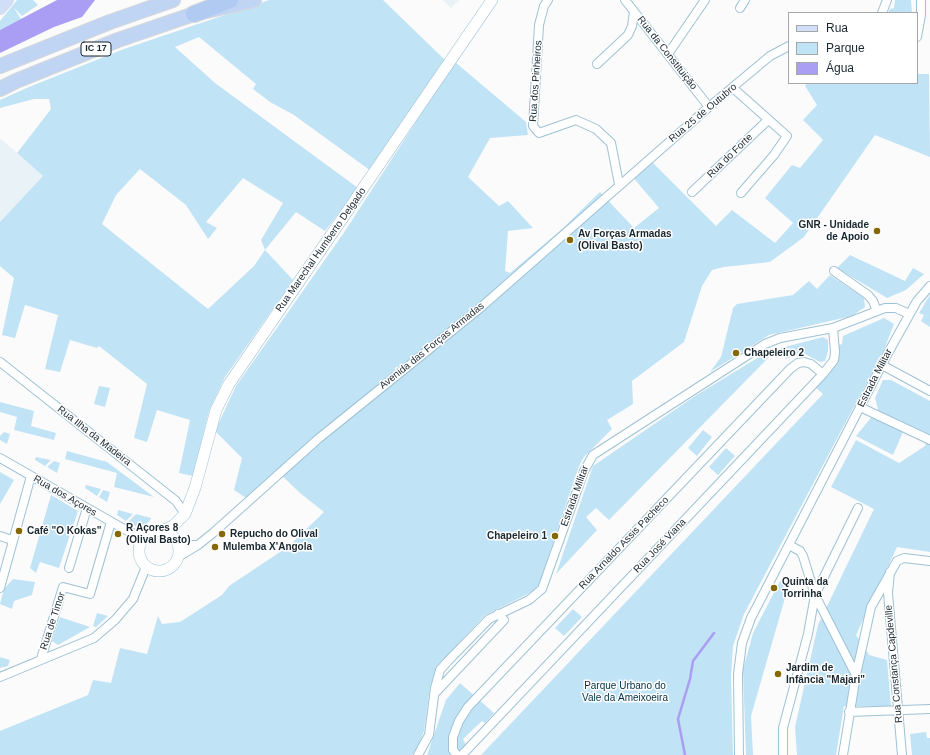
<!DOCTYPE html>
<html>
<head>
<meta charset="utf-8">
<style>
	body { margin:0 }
	#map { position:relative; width:930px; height:755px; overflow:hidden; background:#fbfbfb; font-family:Helvetica,sans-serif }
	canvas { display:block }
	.legend { position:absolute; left:788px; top:12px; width:130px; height:72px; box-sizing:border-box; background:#fff; border:1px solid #a3a8ab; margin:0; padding:5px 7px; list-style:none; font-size:12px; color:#18262e }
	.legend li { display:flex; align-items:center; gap:8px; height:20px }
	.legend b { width:20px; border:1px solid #a3a8ab }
</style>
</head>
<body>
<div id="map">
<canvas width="930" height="755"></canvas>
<ul class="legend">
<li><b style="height:5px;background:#d0dff7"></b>Rua</li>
<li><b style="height:11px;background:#c1e3f6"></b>Parque</li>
<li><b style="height:11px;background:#a99ef4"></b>Água</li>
</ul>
</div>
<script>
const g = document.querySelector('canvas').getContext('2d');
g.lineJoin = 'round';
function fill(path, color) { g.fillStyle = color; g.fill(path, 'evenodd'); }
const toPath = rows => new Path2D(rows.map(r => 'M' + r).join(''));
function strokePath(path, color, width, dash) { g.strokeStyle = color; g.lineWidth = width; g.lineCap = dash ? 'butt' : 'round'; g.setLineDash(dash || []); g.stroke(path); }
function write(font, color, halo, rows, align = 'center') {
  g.font = font + ' Helvetica,sans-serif'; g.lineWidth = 3; g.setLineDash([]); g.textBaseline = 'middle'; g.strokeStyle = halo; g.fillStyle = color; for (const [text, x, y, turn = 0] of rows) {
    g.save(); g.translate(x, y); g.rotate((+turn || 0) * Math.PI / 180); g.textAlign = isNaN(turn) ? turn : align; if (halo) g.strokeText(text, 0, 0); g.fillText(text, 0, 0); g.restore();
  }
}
fill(toPath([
	[443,0,459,0,451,8],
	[0,138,43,176,0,222]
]), '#e9f2f6');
fill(toPath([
	[17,0,33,0,38,5,22,16,14,8,21,19,0,30,0,21],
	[269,0,383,0,445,60,400,125,371,171,294,115,270,102,253,89,256,84,199,37,175,47,215,83,358,188,325,231,296,212,265,250,293,280,225,377,209,411,193,476,179,473,190,420,157,410,147,442,134,438,147,384,99,346,97,348,70,340,60,372,45,369,58,315,25,305,15,338,2,335,14,278,0,266,0,222,43,176,17,153,51,109,49,99,34,99,0,108,0,100,29,87,124,49],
	[140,169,186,205,208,239,217,228,206,222,243,178,283,203,261,240,265,250,254,266,208,309,102,224,116,195],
	[895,0,911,0,912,13,888,13,890,9,894,8],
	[455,62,526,122,528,135,490,138,468,177,499,206,508,201,533,228,508,231,505,271,510,273,562,229,600,192,634,228,659,208,631,175,649,159,716,226,732,210,775,243,793,223,765,198,792,165,800,168,823,140,803,120,817,105,805,86,807,83,917,83,917,74,929,74,930,157,875,135,804,237,770,262,724,267,712,270,702,286,684,342,632,381,633,404,607,420,612,429,584,457,579,466,539,584,534,590,526,595,485,615,437,666,430,687,424,731,417,749,412,755,0,755,0,731,88,695,93,680,111,683,120,648,147,654,158,616,162,624,180,622,222,595,229,586,289,546,324,512,300,493,276,470,246,498,234,490,242,458,215,431,236,386,343,234],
	[850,255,905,281,913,268,924,274,906,290,887,298,837,268],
	[830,275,864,298,865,307,852,316,769,335,710,372,721,357,733,308,737,304,793,295,809,281,817,289],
	[930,295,930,327,921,321,924,315,919,313],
	[884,318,894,324,884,350,744,614,733,646,731,676,733,755,481,755,823,394,815,387,832,370,837,360,839,345,842,344,843,336],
	[823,337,828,340,828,351,825,361,820,362,805,354,798,354,786,359,779,350,772,354,609,520,596,508,586,517,597,530,556,574,593,466,695,396,759,357,781,348],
	[883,380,891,380,930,401,930,552,897,547,856,635,869,655,887,660,891,707,844,706,836,755,797,755,795,727,818,625,874,509,831,487,856,440,899,463,925,446,929,437,906,425,893,455,856,436,878,409,875,398],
	[99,386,110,388,105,407,94,404],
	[0,402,34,411,31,426,56,433,54,440,14,430,17,417,0,412],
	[703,430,712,437,697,456,688,448],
	[4,432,10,434,7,444,0,440,0,436],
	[726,448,735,456,718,475,709,467],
	[67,451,107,462,154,497,114,487,117,473,65,459],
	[36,457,51,460,45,466,35,460],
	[54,461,60,463,57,473,47,467],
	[0,472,14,480,0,504],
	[86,485,101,489,97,496,85,488],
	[103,490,110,492,107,502,99,497],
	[51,495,78,511,59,568,40,562,36,573,30,568],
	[118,510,133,514,126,521,117,515],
	[136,514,151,518,151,519,144,527,139,528,128,522],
	[13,579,35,582,32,595,14,601,12,609,0,604,4,589],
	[780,581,787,591,751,716,753,755,746,755,743,670,753,633],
	[573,609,582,617,564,636,555,628],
	[97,613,108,616,96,627,93,626],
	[60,617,90,627,58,645,52,641],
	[0,657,10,660,8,666,0,668],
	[460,683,494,713,485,723,482,721,463,739,466,745,455,755,427,755,446,700],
	[926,732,927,738,930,738,930,755,912,755,910,734]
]), '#c1e3f6');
fill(toPath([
	[57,0,95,0,82,17,54,27,0,53,0,30]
]), '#a99ef4');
strokePath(toPath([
	[685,755,678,719,690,679,693,661,714,633]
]), '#a99ef4', 2.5);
const minor = toPath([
	[548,0,544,6,539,25,533,126,539,133,576,120,596,129,611,143,619,184],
	[625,0,709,107],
	[740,8,745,0],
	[882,13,887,0],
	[917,37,921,15,921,0],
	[668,54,705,0],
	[597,64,628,35,632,26,634,12],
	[733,88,787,136,774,155,741,193],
	[692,192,768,120],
	[834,271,868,295,873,301,877,311],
	[0,362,176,501,185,514],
	[882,365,930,391],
	[860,407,930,440],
	[0,458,131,533,147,536],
	[131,533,140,545],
	[0,536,12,540],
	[178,545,197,545],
	[789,545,800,551,803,556,815,595,856,675,843,755],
	[178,557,198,545,213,533,318,439,479,309,709,107,770,56,789,46],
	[69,568,87,508],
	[890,572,888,593,902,755],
	[0,588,31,476],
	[41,659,63,587,90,594,111,522],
	[856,675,871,607,897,561,904,558,930,561],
	[0,677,94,638,115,620,133,599,146,567],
	[435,693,504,620,498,614],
	[849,712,930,709],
	[418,755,429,735,435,688,440,670,448,661,489,619,529,600,542,589,584,471,593,455,765,344,780,338,833,328,885,308,896,308,909,314],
	[457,755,453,750,453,737,459,721,468,707,790,369,798,363,804,362,811,364,823,374],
	[462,755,823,374,834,360,835,352,833,328],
	[739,755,738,674,742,643,751,618,888,353,917,301,930,286],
	[783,755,783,728,808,634,815,595,858,508]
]);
const tertiary = toPath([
	[161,531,173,526,185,514,195,488,216,410,229,384,492,0],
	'139 551a20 20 0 1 1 40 0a20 20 0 1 1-40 0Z'
]);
const primary = toPath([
	[0,8,7,0]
]);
const trunk = toPath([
	[0,66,110,22,173,0],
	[0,89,16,81,118,40,194,14,254,0]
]);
const motorway = toPath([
	[194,14,230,0]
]);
strokePath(minor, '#9ec2d5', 10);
strokePath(tertiary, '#9ec2d5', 12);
strokePath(primary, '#d5d8d9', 14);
strokePath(trunk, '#d5d8d9', 16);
strokePath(motorway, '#d5d8d9', 18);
strokePath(minor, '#fff', 8);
strokePath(tertiary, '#fff', 11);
strokePath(primary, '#d0dff7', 13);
strokePath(trunk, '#c0d4f4', 14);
strokePath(motorway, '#b1caf1', 16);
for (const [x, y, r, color] of [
	[877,231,4,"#866803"],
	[570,240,4,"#866803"],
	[736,353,4,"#866803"],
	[19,531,4,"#866803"],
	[118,534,4,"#866803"],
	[222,534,4,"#866803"],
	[555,536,4,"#866803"],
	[215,547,4,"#866803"],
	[774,588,4,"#866803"],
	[778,674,4,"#866803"]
]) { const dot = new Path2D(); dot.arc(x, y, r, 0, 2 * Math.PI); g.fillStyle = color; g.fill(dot); strokePath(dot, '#fff', 1.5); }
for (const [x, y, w] of [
	[96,49,30]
]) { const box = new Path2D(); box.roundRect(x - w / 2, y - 7, w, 14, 3); g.fillStyle = '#fff'; g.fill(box); strokePath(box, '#18262e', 1); }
write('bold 9px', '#18262e', null, [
	["IC 17",96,49]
]);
write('10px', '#18262e', '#fff', [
	["Rua da Constituição",667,53,52],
	["Rua dos Pinheiros",536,81,-86],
	["Rua 25 de Outubro",703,113,-40],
	["Rua do Forte",730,156,-44],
	["Rua Marechal Humberto Delgado",321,250,-55],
	["Avenida das Forças Armadas",432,346,-39],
	["Estrada Militar",875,378,-63],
	["Rua Ilha da Madeira",94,436,38],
	["Rua dos Açores",65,496,30],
	["Estrada Militar",575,496,-70],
	["Rua Arnaldo Assis Pacheco",624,543,-46],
	["Rua José Viana",660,546,-46],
	["Rua de Timor",53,621,-72],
	["Rua Constança Capdeville",894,664,-95]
]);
write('bold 10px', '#18262e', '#fff', [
	["GNR - Unidade",869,225,"right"],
	["de Apoio",869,237,"right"],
	["Av Forças Armadas",578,234],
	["(Olival Basto)",578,246],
	["Chapeleiro 2",744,353],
	["R Açores 8",126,528],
	["(Olival Basto)",126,540],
	["Café \"O Kokas\"",27,531],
	["Repucho do Olival",230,534],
	["Chapeleiro 1",547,536,"right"],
	["Mulemba X'Angola",223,547],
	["Quinta da",782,582],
	["Torrinha",782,594],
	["Jardim de",786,668],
	["Infância \"Majari\"",786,680]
], 'left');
write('10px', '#003145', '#fff', [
	["Parque Urbano do",625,686],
	["Vale da Ameixoeira",625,698]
]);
</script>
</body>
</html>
